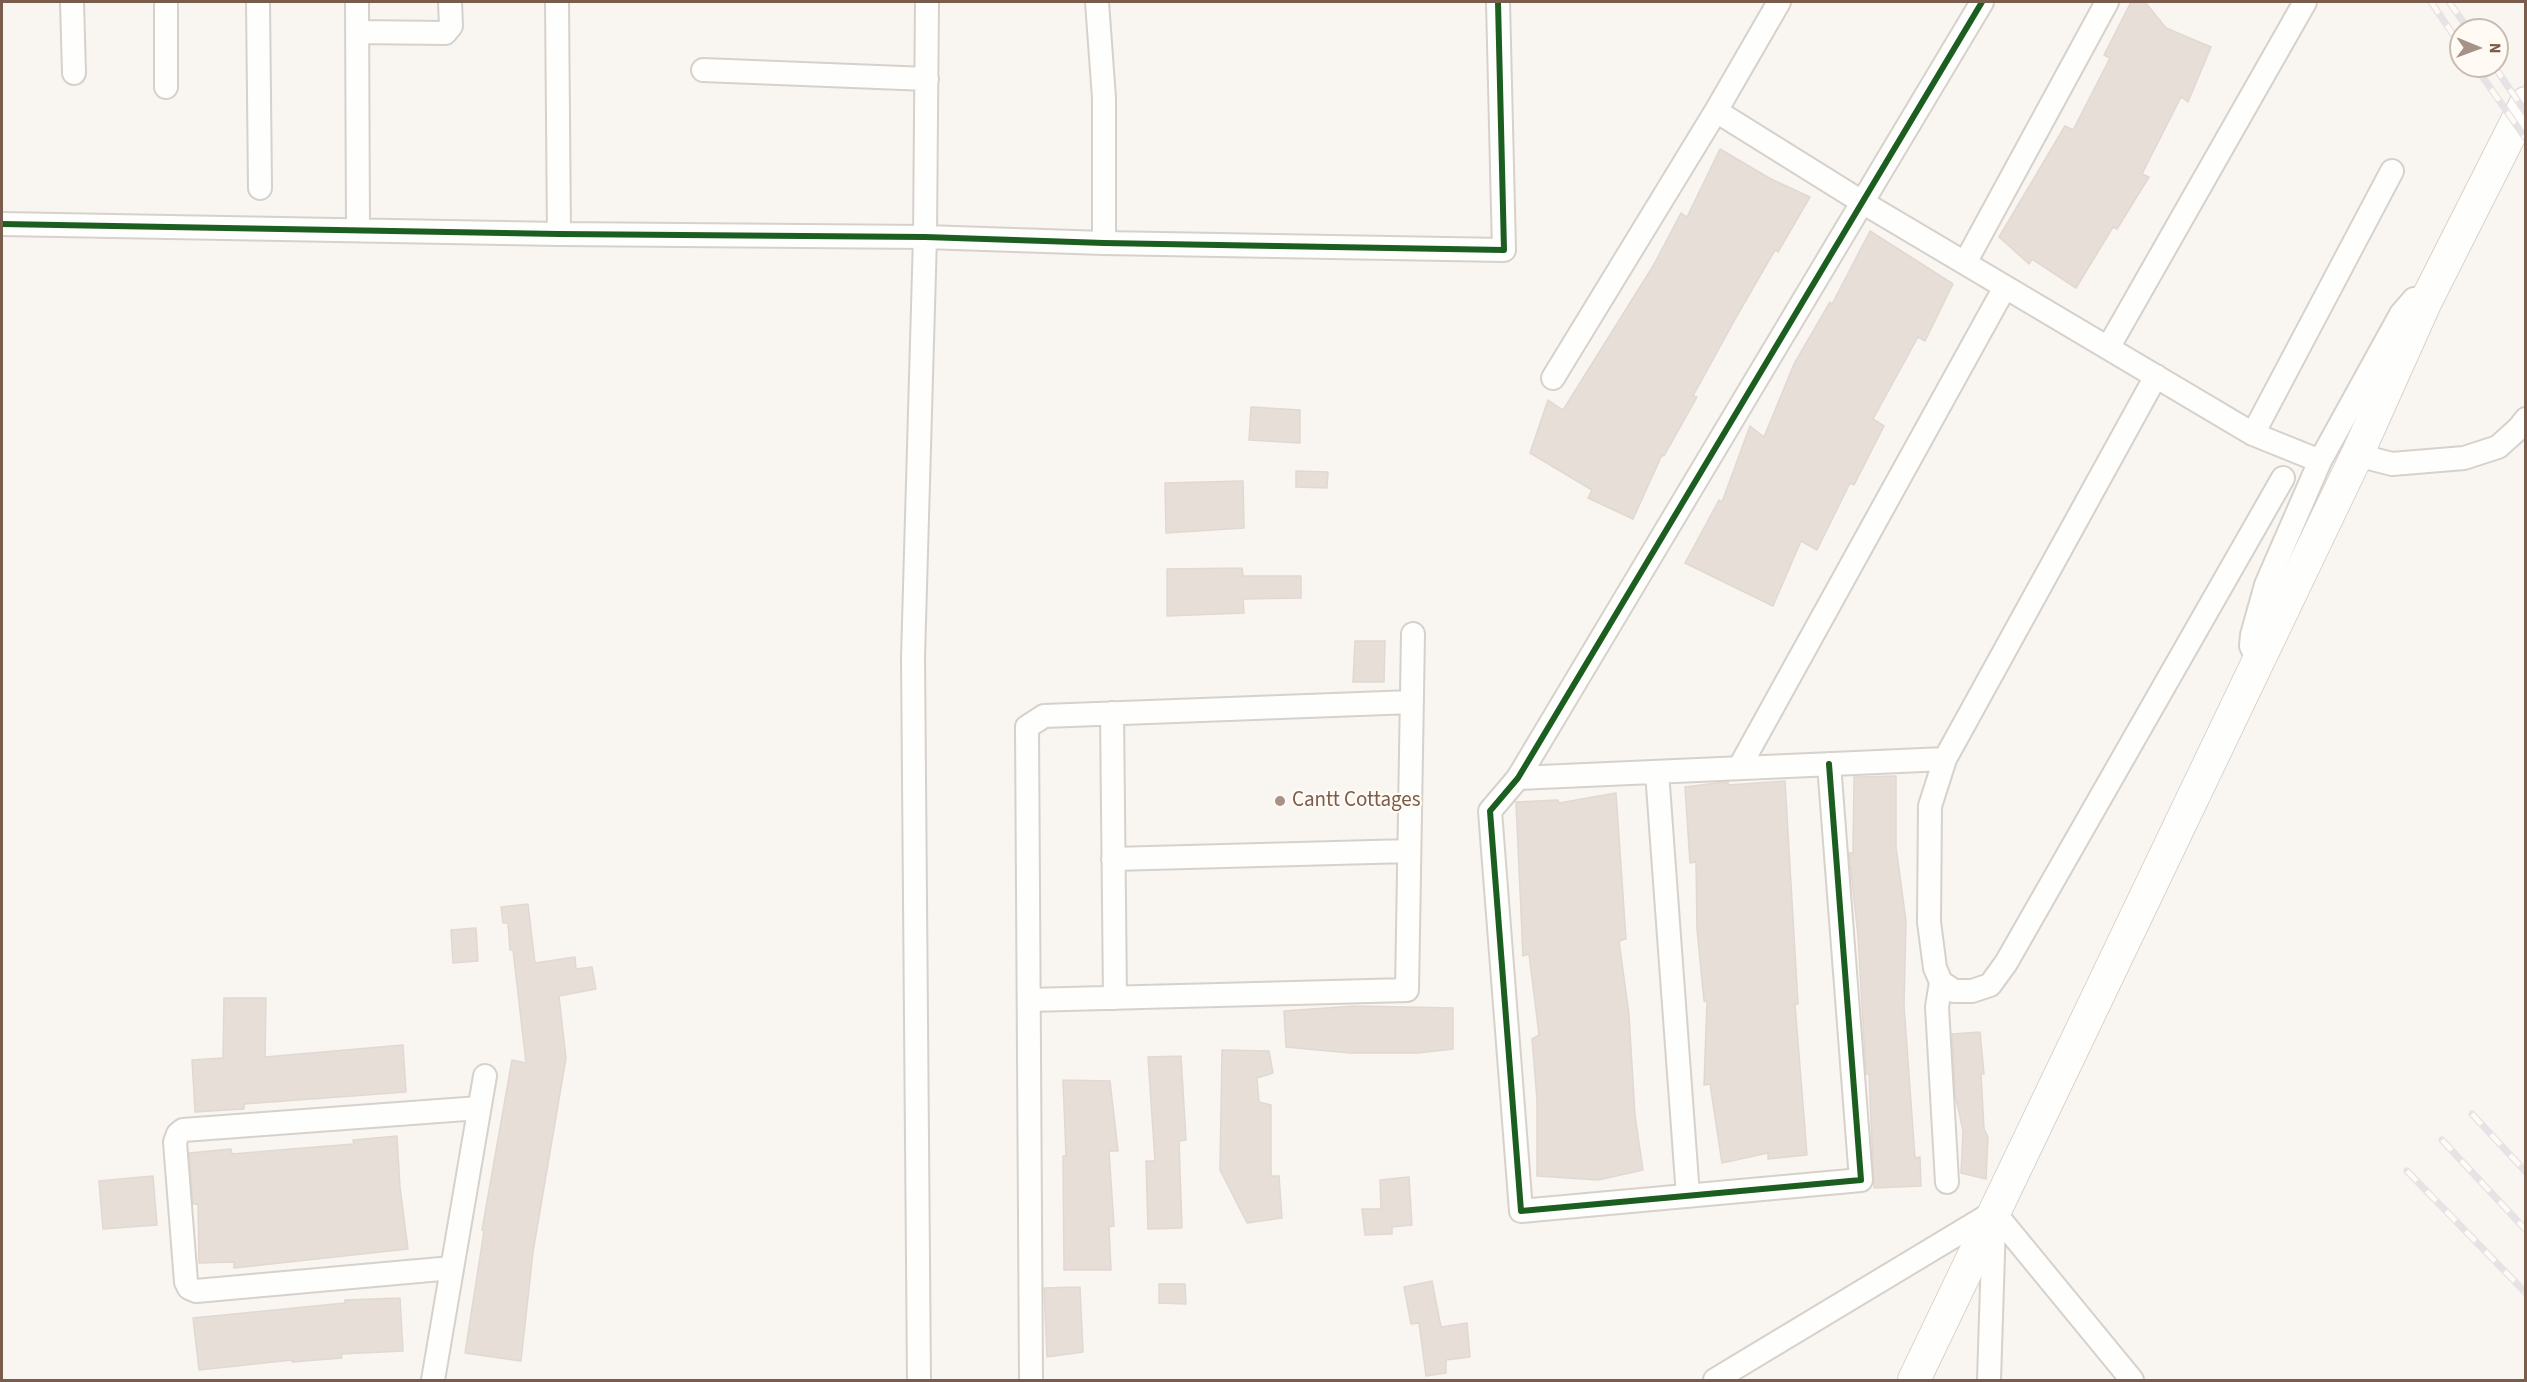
<!DOCTYPE html>
<html>
<head>
<meta charset="utf-8">
<style>
	body { margin:0 }
	#map { position:relative; width:2527px; height:1382px; overflow:hidden; background:#f9f5f0; font-family:"Source Sans 3",sans-serif }
	canvas { display:block }
	.frame { position:absolute; inset:0; border:3px solid #7a5c4d; pointer-events:none }
	.north { position:absolute; left:2449px; top:18px; width:60px; height:60px; box-sizing:border-box; background:#fffaf3; border:2px solid #cabbb1; border-radius:50%; rotate:91deg; font-size:16px; font-weight:700; line-height:24px; text-align:center; color:#7a5c4d }
	.north::after { content:''; display:block; margin:auto; width:21px; height:27px; background:#a69286; clip-path:polygon(50% 0,100% 100%,50% 72%,0 100%) }
</style>
</head>
<body>
<div id="map">
<canvas width="2527" height="1382"></canvas>
<div class="frame"></div>
<div class="north">N</div>
</div>
<script>
const g = document.querySelector('canvas').getContext('2d');
g.lineJoin = 'round';
function fill(path, color) { g.fillStyle = color; g.fill(path, 'evenodd'); }
const toPath = rows => new Path2D(rows.map(r => 'M' + r).join(''));
function strokePath(path, color, width, dash) { g.strokeStyle = color; g.lineWidth = width; g.lineCap = dash ? 'butt' : 'round'; g.setLineDash(dash || []); g.stroke(path); }
function write(font, color, halo, rows, align = 'center') {
  g.font = font + ' "Source Sans 3",sans-serif'; g.lineWidth = 4.5; g.setLineDash([]); g.textBaseline = 'middle'; g.strokeStyle = halo; g.fillStyle = color; for (const [text, x, y, turn = 0] of rows) {
    g.save(); g.translate(x, y); g.rotate((+turn || 0) * Math.PI / 180); g.textAlign = isNaN(turn) ? turn : align; if (halo) g.strokeText(text, 0, 0); g.fillText(text, 0, 0); g.restore();
  }
}
const building = toPath([
	[2131,2,2145,2,2166,28,2211,47,2188,102,2181,97,2142,174,2149,177,2117,229,2113,227,2076,288,2032,259,2029,264,1999,237,2065,126,2073,130,2110,58,2104,55,2131,2],
	[1720,149,1771,179,1810,197,1778,252,1775,250,1738,314,1693,396,1697,397,1664,456,1662,455,1633,519,1588,498,1592,490,1530,453,1548,400,1563,410,1653,266,1681,213,1687,217,1720,149],
	[1870,231,1953,284,1925,341,1918,337,1873,419,1884,426,1854,485,1850,483,1817,550,1801,541,1773,606,1685,563,1719,500,1722,502,1750,426,1764,437,1794,364,1830,302,1832,304,1870,231],
	[1251,407,1300,410,1300,443,1249,440,1251,407],
	[1296,471,1328,472,1327,488,1296,487,1296,471],
	[1243,481,1244,528,1166,533,1165,483,1243,481],
	[1242,568,1243,576,1301,576,1301,598,1243,599,1244,613,1167,616,1167,569,1242,568],
	[1355,641,1385,641,1384,682,1353,682,1355,641],
	[1896,776,1896,847,1906,921,1904,1005,1915,1158,1920,1157,1921,1186,1874,1188,1869,1074,1866,1074,1858,936,1849,853,1853,853,1854,777,1896,776],
	[1785,781,1798,1004,1795,1004,1807,1155,1768,1159,1768,1153,1722,1163,1710,1084,1704,1085,1707,1002,1704,1001,1697,929,1696,862,1690,863,1685,787,1716,783,1728,782,1728,785,1785,781],
	[1616,793,1626,939,1619,941,1629,1015,1635,1115,1643,1170,1598,1180,1537,1176,1537,1100,1532,1039,1539,1035,1529,954,1523,956,1516,802,1558,800,1559,803,1616,793],
	[528,904,535,963,575,957,576,969,592,967,596,989,559,996,566,1058,533,1252,521,1361,465,1353,484,1231,482,1230,512,1060,526,1063,513,950,510,950,508,923,503,923,501,907,528,904],
	[476,928,478,961,453,963,451,930,476,928],
	[224,998,266,998,265,1057,403,1045,406,1092,244,1104,244,1109,195,1112,192,1060,223,1058,224,998],
	[1355,1006,1453,1008,1453,1049,1418,1053,1350,1053,1286,1047,1284,1011,1355,1006],
	[1980,1032,1984,1074,1981,1074,1984,1129,1988,1137,1986,1179,1961,1173,1963,1131,1955,1094,1952,1034,1980,1032],
	[1222,1050,1269,1051,1273,1073,1257,1078,1259,1102,1271,1105,1271,1176,1279,1176,1282,1218,1247,1223,1220,1170,1222,1050],
	[1181,1056,1186,1140,1179,1141,1182,1228,1148,1229,1146,1161,1155,1161,1148,1057,1181,1056],
	[1063,1080,1110,1081,1118,1151,1109,1151,1114,1226,1109,1227,1111,1270,1064,1270,1063,1156,1066,1156,1063,1080],
	[397,1136,400,1187,408,1249,234,1268,234,1262,199,1263,198,1204,193,1204,189,1153,231,1149,232,1154,291,1149,354,1144,353,1140,397,1136],
	[153,1176,157,1225,103,1229,99,1181,153,1176],
	[1409,1177,1412,1225,1392,1227,1392,1234,1365,1235,1362,1209,1381,1209,1380,1180,1409,1177],
	[1432,1281,1441,1327,1467,1323,1470,1357,1446,1360,1446,1373,1426,1376,1419,1323,1411,1324,1404,1287,1432,1281],
	[1159,1284,1185,1284,1186,1304,1159,1303,1159,1284],
	[1080,1287,1083,1352,1047,1357,1044,1288,1080,1287],
	[400,1298,403,1351,341,1354,342,1358,292,1362,292,1360,199,1370,193,1318,345,1303,345,1300,400,1298]
]);
fill(building, '#e6ded7');
strokePath(building, '#e2d8d2', 1.5);
const minor = toPath([
	[72,2,74,73],
	[166,2,166,87],
	[258,2,260,188],
	[357,2,358,230],
	[557,2,559,234],
	[1097,2,1104,98,1104,243],
	[357,32,445,33,451,26,450,2],
	[703,70,927,79],
	[1716,111,1862,202,2253,434,2320,461],
	[2,224,559,234,925,237,1104,243,1504,250,1498,2],
	[1965,263,2107,2],
	[2108,348,2305,2],
	[1553,378,1716,111,1779,2],
	[2253,434,2392,171],
	[2357,455,2392,464,2464,458,2498,447,2518,429,2526,419],
	[2259,656,2254,652,2251,646,2252,635,2266,585,2320,461,2401,314,2414,299,2426,301],
	[1112,713,1115,998],
	[1945,759,1930,806,1929,922,1935,968,1941,982,1954,991,1972,991,1990,985,2006,963,2283,478],
	[1829,764,1861,1180,1521,1211,1490,811,1518,778,1982,2],
	[1739,768,2005,287],
	[1657,772,1688,1196],
	[1518,778,1945,759,2156,376],
	[1113,859,1409,851],
	[1941,982,1937,1007,1947,1182],
	[1029,1000,1407,990,1413,634],
	[1994,1212,2132,1380],
	[452,1268,196,1291,189,1288,186,1282,175,1142,178,1134,183,1130,479,1108],
	[433,1380,485,1076],
	[919,1380,913,657,925,237,927,2],
	[1031,1380,1027,727,1044,716,1412,702],
	[1715,1380,1994,1212],
	[1989,1380,1994,1222]
]);
const secondary = toPath([
	[1914,1380,2357,455,2426,301,2526,103]
]);
strokePath(minor, '#d7d1cb', 26);
strokePath(secondary, '#d9d2cb', 34);
strokePath(minor, '#fefefd', 22);
strokePath(secondary, '#fefefd', 32);
const rail = toPath([
	[2431,2,2461,46],
	[2449,2,2469,30],
	[2475,66,2526,139],
	[2494,66,2526,113],
	[2472,1114,2526,1172],
	[2442,1140,2526,1230],
	[2407,1171,2526,1293]
]);
strokePath(rail, '#e6e3e7', 7);
strokePath(rail, '#fffaf3', 4.5, [14]);
strokePath(toPath([
	[2,224,559,234,925,237,1104,243,1504,250,1498,2],
	[1829,764,1861,1180,1521,1211,1490,811,1518,778,1982,2]
]), '#1b5e20', 6);
for (const [x, y, r, color] of [
	[1280,801,6,"#a69286"]
]) { const dot = new Path2D(); dot.arc(x, y, r, 0, 2 * Math.PI); g.fillStyle = color; g.fill(dot); strokePath(dot, '#fffaf3', 2); }
write('21px', '#7a5c4d', '#fffaf3', [
	["Cantt Cottages",1292,801]
], 'left');
</script>
</body>
</html>
